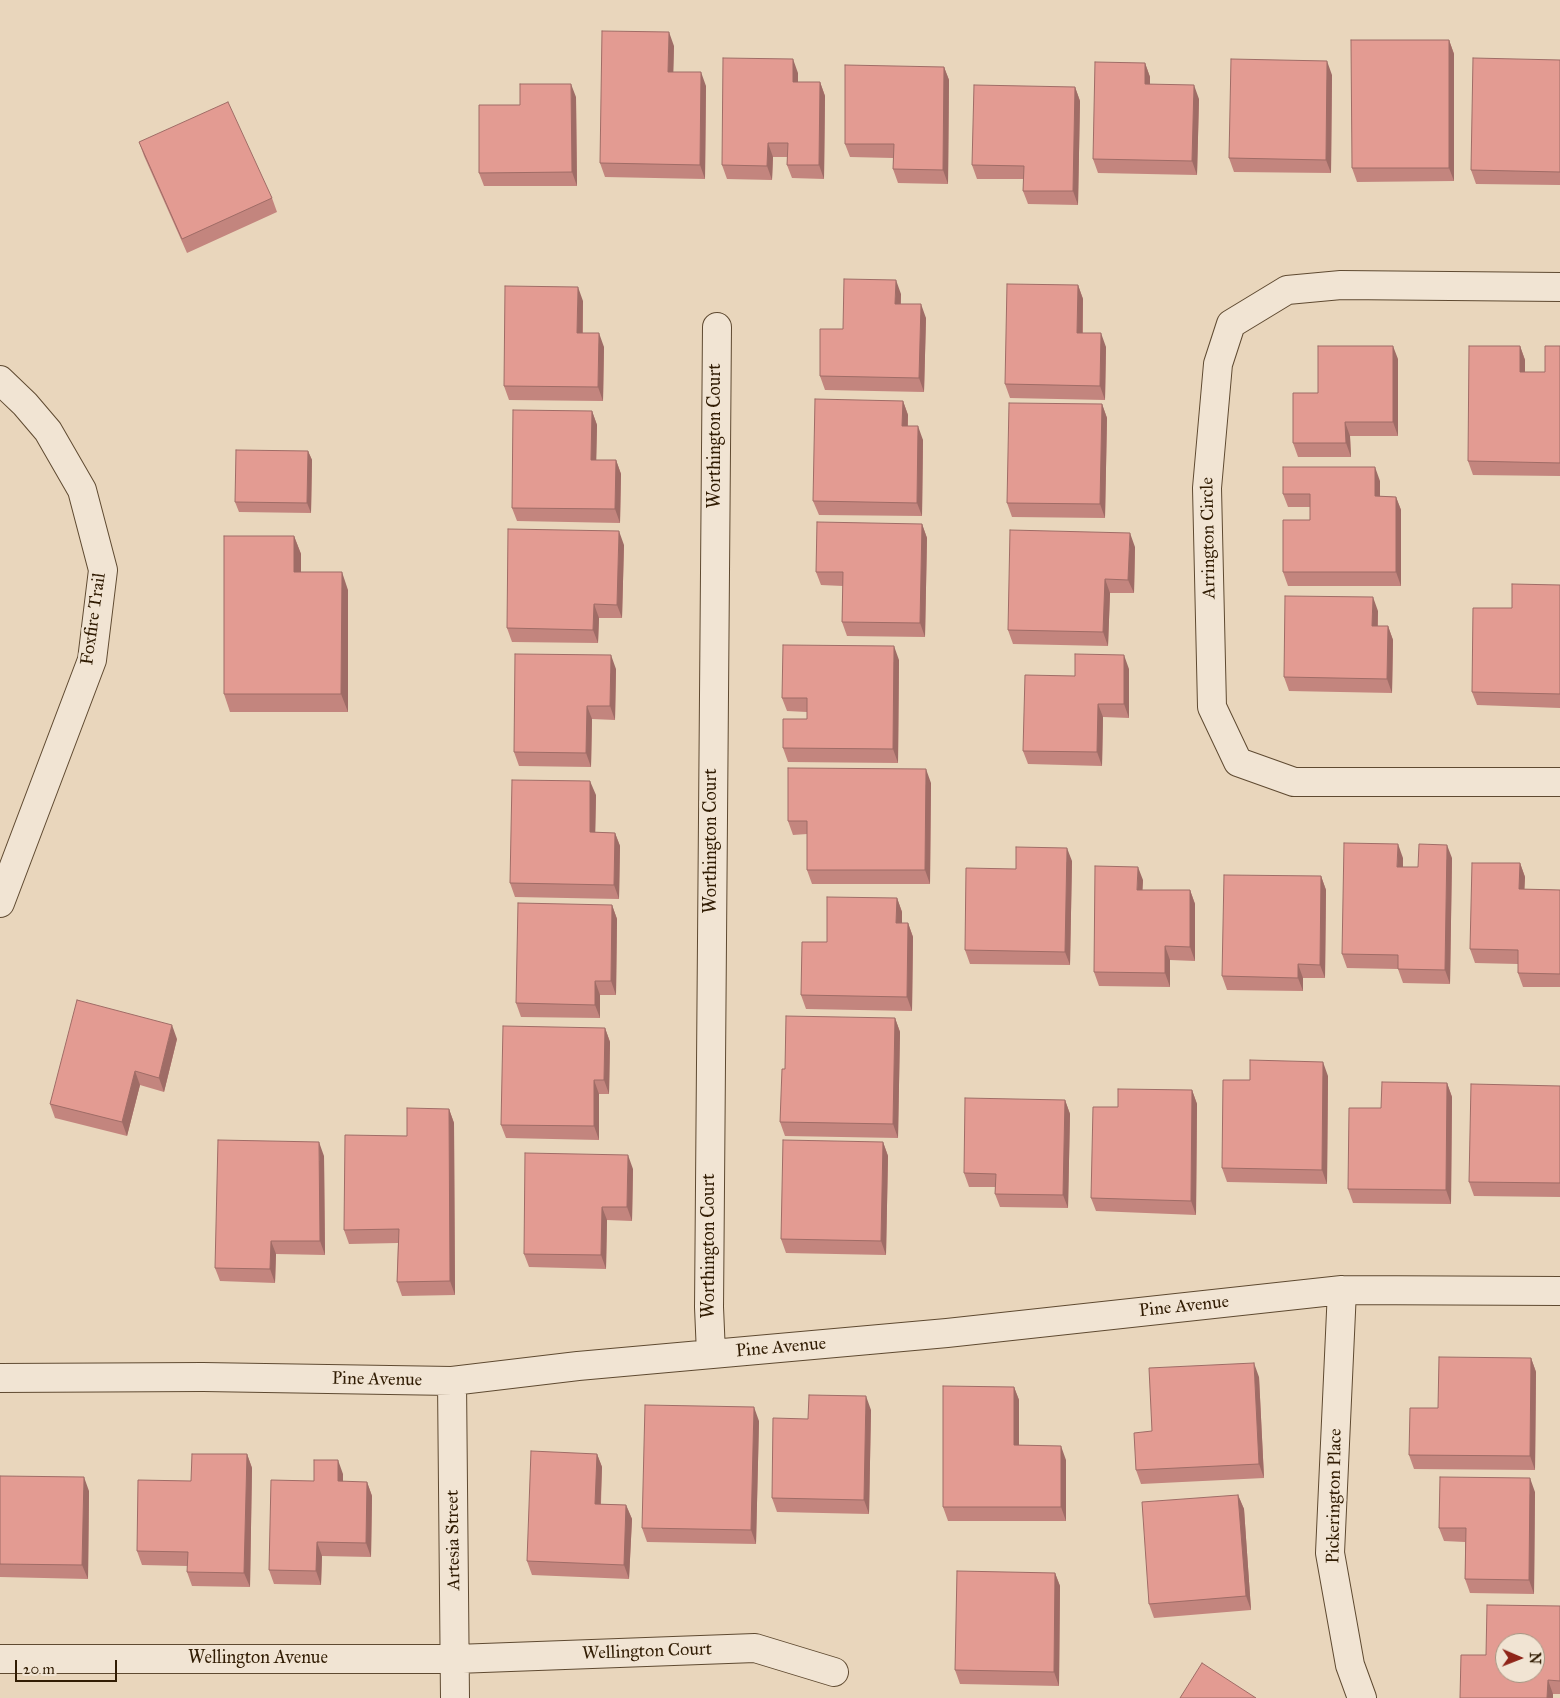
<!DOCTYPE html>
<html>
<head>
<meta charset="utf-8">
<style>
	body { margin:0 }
	#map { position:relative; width:1560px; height:1698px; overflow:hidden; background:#e9d6bc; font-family:"IM FELL Great Primer",serif }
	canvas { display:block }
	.north { position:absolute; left:1495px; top:1633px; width:50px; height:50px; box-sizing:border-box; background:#f1e4d3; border:1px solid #a49480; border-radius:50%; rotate:91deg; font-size:14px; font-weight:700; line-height:20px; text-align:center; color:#311c03 }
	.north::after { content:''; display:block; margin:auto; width:18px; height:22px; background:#8f2418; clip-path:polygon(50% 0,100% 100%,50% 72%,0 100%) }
	.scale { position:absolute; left:15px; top:1660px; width:102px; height:22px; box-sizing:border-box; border:2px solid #311c03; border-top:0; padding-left:6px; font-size:15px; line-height:18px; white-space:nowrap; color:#311c03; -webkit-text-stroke:4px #f1e4d3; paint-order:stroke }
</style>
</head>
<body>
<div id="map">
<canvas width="1560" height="1698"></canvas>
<div class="north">N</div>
<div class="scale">20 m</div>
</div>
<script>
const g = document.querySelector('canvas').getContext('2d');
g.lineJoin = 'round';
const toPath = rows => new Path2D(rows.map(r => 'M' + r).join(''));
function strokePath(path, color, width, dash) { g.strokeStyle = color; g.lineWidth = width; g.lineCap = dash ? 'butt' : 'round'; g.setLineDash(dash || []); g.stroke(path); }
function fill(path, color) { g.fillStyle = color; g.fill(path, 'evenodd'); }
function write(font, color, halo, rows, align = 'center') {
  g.font = font + ' "IM FELL Great Primer",serif'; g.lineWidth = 5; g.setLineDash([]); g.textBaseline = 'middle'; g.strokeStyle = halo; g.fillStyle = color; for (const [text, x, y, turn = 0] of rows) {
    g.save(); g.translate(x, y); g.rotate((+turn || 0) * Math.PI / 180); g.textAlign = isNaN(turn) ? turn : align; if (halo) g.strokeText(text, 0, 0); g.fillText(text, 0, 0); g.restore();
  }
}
const minor = toPath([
	[1560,287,1341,285,1287,290,1231,324,1218,364,1207,488,1212,707,1238,762,1294,782,1560,782],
	[0,380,25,404,48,431,82,490,103,570,92,660,0,903],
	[1342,1290,1330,1553,1350,1665,1362,1698],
	[711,1354,709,1307,717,327],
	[0,1378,203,1377,452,1381,578,1366,947,1333,1342,1290,1560,1291],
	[452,1381,455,1698],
	[0,1659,456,1659,755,1648,834,1672]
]);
strokePath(minor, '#5f4a31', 30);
strokePath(minor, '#f1e4d3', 28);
fill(toPath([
	[1449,40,1454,54,1454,181,1357,182,1352,168],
	[674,46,673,72,706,86,705,179,605,177,600,163],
	[1560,60,1560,185,1476,184,1471,170],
	[1145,63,1150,77,1150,84,1199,99,1197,175,1098,173,1093,159],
	[944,67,949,80,948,184,898,183,893,169,893,158,850,157,845,144],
	[798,73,798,82,820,82,825,96,824,179,792,178,787,165,787,157,773,157,772,180,727,179,722,165],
	[1332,75,1331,173,1234,172,1229,158],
	[1075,87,1080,101,1078,205,1028,204,1023,191,1024,179,977,179,972,165],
	[576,97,577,186,484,186,479,173,520,105],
	[139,142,272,198,277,212,187,253,144,156],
	[1078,285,1083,299,1083,333,1106,347,1105,400,1010,398,1005,384],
	[901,294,901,304,926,318,924,392,825,390,820,376,843,329],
	[583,301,583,333,604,347,603,401,509,400,504,386],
	[1520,346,1525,360,1525,372,1545,372,1560,346,1560,476,1473,475,1468,461],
	[1398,359,1398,436,1350,436,1351,457,1298,457,1293,443,1318,393],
	[903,401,908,415,908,426,923,440,922,516,819,515,813,501],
	[1102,404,1107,418,1105,518,1012,517,1007,503],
	[592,411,597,425,596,460,616,460,621,474,620,523,517,521,512,508],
	[308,451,312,460,311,513,239,512,235,502],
	[1380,481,1380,496,1396,497,1401,510,1401,586,1288,586,1283,572,1310,520,1310,507,1288,507,1283,494],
	[922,524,927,538,925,637,847,636,842,622,843,586,821,585,816,572],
	[294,536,301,554,301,572,348,590,348,712,230,712,224,694],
	[624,545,622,618,599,618,598,643,512,642,507,628],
	[1135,547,1134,593,1110,593,1108,646,1013,644,1008,630],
	[1560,585,1560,708,1477,705,1472,692,1512,608],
	[1378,611,1378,626,1388,626,1393,640,1392,693,1289,691,1284,677],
	[899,660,898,763,788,762,783,748,807,719,807,712,787,711,782,698],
	[616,669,615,720,592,719,591,767,519,766,514,752],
	[1129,669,1129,718,1103,717,1102,766,1028,764,1023,751,1075,676],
	[931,783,930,884,812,884,807,870,807,834,793,835,788,821],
	[596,795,595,832,615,833,620,846,619,899,515,897,510,883],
	[1403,858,1403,867,1418,867,1452,858,1450,984,1403,983,1398,969,1347,968,1342,954],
	[1072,861,1070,965,970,964,965,950,1016,869],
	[1520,863,1525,877,1524,889,1560,890,1560,987,1523,987,1518,973,1518,964,1475,963,1470,949],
	[1321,876,1326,890,1325,978,1303,978,1303,991,1227,990,1222,976],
	[1143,880,1142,890,1190,890,1195,904,1195,961,1170,960,1170,987,1099,986,1094,972],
	[897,898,902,912,902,923,908,923,913,937,912,1011,806,1009,801,995,827,942],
	[612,905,617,919,616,995,600,995,600,1018,521,1017,516,1003],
	[895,1018,900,1032,898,1138,785,1136,780,1122,785,1069],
	[605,1028,610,1042,609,1094,599,1094,599,1140,506,1138,501,1125],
	[177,1039,164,1092,140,1085,127,1136,55,1118,50,1104],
	[1328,1076,1327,1184,1227,1182,1222,1168,1250,1080],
	[1447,1083,1452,1097,1451,1204,1353,1203,1348,1189,1381,1108],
	[1560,1086,1560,1197,1474,1196,1469,1182],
	[1192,1090,1197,1104,1196,1215,1096,1211,1091,1198,1118,1107],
	[1065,1100,1070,1114,1068,1208,1000,1207,995,1194,995,1187,969,1187,964,1173],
	[449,1109,454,1123,455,1295,402,1296,397,1282,398,1243,349,1244,344,1230,407,1136],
	[883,1142,888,1156,886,1255,786,1253,781,1239],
	[324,1156,325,1255,276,1254,275,1283,220,1281,215,1268],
	[633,1169,632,1221,607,1220,606,1269,529,1267,524,1254],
	[1531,1358,1536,1372,1535,1470,1414,1469,1409,1455,1438,1408],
	[1259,1377,1264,1478,1141,1484,1136,1470,1152,1431],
	[1014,1387,1019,1400,1019,1445,1066,1460,1066,1521,948,1521,943,1507],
	[871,1410,869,1514,777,1512,772,1498],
	[759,1421,756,1544,647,1542,642,1528],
	[247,1454,252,1468,250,1587,192,1586,187,1572,188,1566,142,1565,137,1551],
	[597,1454,602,1467,601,1504,626,1505,632,1519,629,1579,532,1575,527,1561],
	[343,1474,343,1482,367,1482,372,1496,371,1557,322,1556,321,1585,274,1584,269,1570,314,1481],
	[0,1476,89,1491,88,1579,0,1577],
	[1535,1492,1534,1594,1470,1593,1465,1579,1465,1542,1444,1541,1439,1528],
	[1238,1495,1244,1509,1251,1610,1154,1618,1149,1604],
	[1055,1573,1060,1586,1059,1686,960,1684,955,1670],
	[1560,1606,1560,1694,1553,1694,1553,1698,1460,1698,1486,1655]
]), '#c3857e');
fill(toPath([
	[669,32,674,46,673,86,668,72],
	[1449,40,1454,54,1454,181,1449,168],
	[793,59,798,73,798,96,793,82],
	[1327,61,1332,75,1331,173,1326,160],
	[1145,63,1150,77,1150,98,1145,84],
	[944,67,949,80,948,184,943,170],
	[701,72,706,86,705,179,700,165],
	[820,82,825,96,824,179,819,165],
	[571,84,576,97,577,186,572,172],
	[1194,85,1199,99,1197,175,1192,161],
	[1075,87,1080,101,1078,205,1073,191],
	[768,143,773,157,772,180,767,166],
	[896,280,901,294,900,318,895,304],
	[1078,285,1083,299,1082,346,1077,333],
	[578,287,583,301,582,347,577,333],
	[921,304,926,318,924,392,919,378],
	[599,333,604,347,603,401,598,387],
	[1101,333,1106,347,1105,400,1100,386],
	[1393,346,1398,359,1398,436,1393,422],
	[1520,346,1525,360,1525,385,1520,372],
	[903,401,908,415,907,440,902,426],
	[1102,404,1107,418,1105,518,1100,504],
	[592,411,597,425,596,473,591,460],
	[1345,422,1350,436,1351,457,1346,443],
	[918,426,923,440,922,516,917,503],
	[308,451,312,460,311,513,307,503],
	[616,460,621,474,620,523,615,509],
	[1375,467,1380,481,1380,510,1375,496],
	[1396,497,1401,510,1401,586,1396,572],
	[922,524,927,538,925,637,920,623],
	[619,531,624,545,622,618,617,605],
	[1130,533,1135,547,1134,593,1128,580],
	[294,536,301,554,301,590,294,572],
	[342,572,348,590,348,712,341,694],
	[1105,579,1110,593,1108,646,1103,632],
	[1373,597,1378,611,1377,639,1372,626],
	[594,604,599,618,598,643,593,630],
	[1388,626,1393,640,1392,693,1387,679],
	[894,646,899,660,898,763,893,749],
	[611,655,616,669,615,720,610,706],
	[1124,655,1129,669,1129,718,1124,704],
	[1098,704,1103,717,1102,766,1097,752],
	[587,706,592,719,591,767,586,753],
	[926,769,931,783,930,884,925,870],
	[590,781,596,795,595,846,590,832],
	[615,833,620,846,619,899,614,885],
	[1398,844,1403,858,1403,881,1397,867],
	[1447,845,1452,858,1450,984,1445,970],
	[1067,848,1072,861,1070,965,1065,952],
	[1520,863,1525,877,1524,903,1519,889],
	[1138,867,1143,880,1142,903,1137,890],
	[1321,876,1326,890,1325,978,1320,965],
	[1190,890,1195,904,1195,961,1190,947],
	[897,898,902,912,902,937,896,923],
	[612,905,617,919,616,995,611,981],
	[908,923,913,937,912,1011,907,997],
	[1165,946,1170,960,1170,987,1165,973],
	[1298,964,1303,978,1303,991,1298,978],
	[595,981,600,995,600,1018,595,1005],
	[895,1018,900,1032,898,1138,893,1124],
	[172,1025,177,1039,164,1092,159,1078],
	[605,1028,610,1042,609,1094,604,1080],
	[1323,1062,1328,1076,1327,1184,1322,1170],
	[135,1071,140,1085,127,1136,122,1122],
	[594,1080,599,1094,599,1140,594,1126],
	[1447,1083,1452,1097,1451,1204,1446,1190],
	[1192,1090,1197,1104,1196,1215,1191,1201],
	[1065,1100,1070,1114,1068,1208,1063,1195],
	[449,1109,454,1123,455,1295,450,1281],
	[319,1142,324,1156,325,1255,320,1241],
	[883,1142,888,1156,886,1255,881,1241],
	[628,1155,633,1169,632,1221,627,1207],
	[602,1207,607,1220,606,1269,601,1255],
	[271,1241,276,1254,275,1283,270,1269],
	[1531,1358,1536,1372,1535,1470,1530,1456],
	[1254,1363,1259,1377,1264,1478,1259,1464],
	[1014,1387,1019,1400,1019,1459,1014,1445],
	[866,1396,871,1410,869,1514,864,1500],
	[754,1407,759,1421,756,1544,751,1530],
	[1061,1446,1066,1460,1066,1521,1061,1507],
	[247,1454,252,1468,250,1587,244,1573],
	[597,1454,602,1467,600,1518,595,1504],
	[338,1460,343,1474,343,1495,338,1481],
	[84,1477,89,1491,88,1579,82,1565],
	[1530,1478,1535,1492,1534,1594,1529,1580],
	[367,1482,372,1496,371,1557,366,1543],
	[1238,1495,1244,1509,1251,1610,1246,1596],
	[626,1505,632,1519,629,1579,624,1565],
	[317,1542,322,1556,321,1585,316,1571],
	[1055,1573,1060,1586,1059,1686,1054,1672],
	[1548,1680,1553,1694,1553,1698,1547,1698]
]), '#9f6c66');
const building = toPath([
	[602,31,669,32,668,72,701,72,700,165,600,163,602,31],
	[1351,40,1449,40,1449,168,1352,168,1351,40],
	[723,58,793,59,793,82,820,82,819,165,787,165,788,143,768,143,767,166,722,165,723,58],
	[1473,58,1560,60,1560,172,1471,170,1473,58],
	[1231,59,1327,61,1326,160,1229,158,1231,59],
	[1095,62,1145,63,1145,84,1194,85,1192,161,1093,159,1095,62],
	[845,65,944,67,943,170,893,169,894,144,845,144,845,65],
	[520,84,571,84,572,172,479,173,479,105,520,105,520,84],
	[974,85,1075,87,1073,191,1023,191,1024,166,972,165,974,85],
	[228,102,272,198,182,239,139,142,228,102],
	[844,279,896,280,895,304,921,304,919,378,820,376,820,329,843,329,844,279],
	[1007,284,1078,285,1077,333,1101,333,1100,386,1005,384,1007,284],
	[505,286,578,287,577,333,599,333,598,387,504,386,505,286],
	[1318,346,1393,346,1393,422,1345,422,1346,443,1293,443,1293,393,1318,393,1318,346],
	[1469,346,1520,346,1520,372,1545,372,1545,346,1560,346,1560,463,1468,461,1469,346],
	[815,399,903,401,902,426,918,426,917,503,813,501,815,399],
	[1009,403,1102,404,1100,504,1007,503,1009,403],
	[513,410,592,411,591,460,616,460,615,509,512,508,513,410],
	[236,450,308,451,307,503,235,502,236,450],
	[1283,467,1375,467,1375,496,1396,497,1396,572,1283,572,1283,520,1310,520,1310,494,1283,494,1283,467],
	[817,522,922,524,920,623,842,622,843,572,816,572,817,522],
	[508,529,619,531,617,605,594,604,593,630,507,628,508,529],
	[1010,530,1130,533,1128,580,1105,579,1103,632,1008,630,1010,530],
	[224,536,294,536,294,572,342,572,341,694,224,694,224,536],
	[1512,584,1560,585,1560,694,1472,692,1473,608,1512,608,1512,584],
	[1285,596,1373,597,1372,626,1388,626,1387,679,1284,677,1285,596],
	[783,645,894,646,893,749,783,748,783,719,807,719,807,698,782,698,783,645],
	[515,654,611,655,610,706,587,706,586,753,514,752,515,654],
	[1075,654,1124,655,1124,704,1098,704,1097,752,1023,751,1025,675,1075,676,1075,654],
	[788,768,926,769,925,870,807,870,807,821,788,821,788,768],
	[512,780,590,781,590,832,615,833,614,885,510,883,512,780],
	[1344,843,1398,844,1397,867,1418,867,1419,844,1447,845,1445,970,1398,969,1398,955,1342,954,1344,843],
	[1016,847,1067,848,1065,952,965,950,966,868,1016,869,1016,847],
	[1472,863,1520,863,1519,889,1560,890,1560,974,1518,973,1518,950,1470,949,1472,863],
	[1095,866,1138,867,1137,890,1190,890,1190,947,1165,946,1165,973,1094,972,1095,866],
	[1224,875,1321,876,1320,965,1298,964,1298,978,1222,976,1224,875],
	[827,897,897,898,896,923,908,923,907,997,801,995,802,942,827,942,827,897],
	[518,903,612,905,611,981,595,981,595,1005,516,1003,518,903],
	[77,1000,172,1025,159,1078,135,1071,122,1122,50,1104,77,1000],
	[786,1016,895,1018,893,1124,780,1122,782,1069,785,1069,786,1016],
	[503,1026,605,1028,604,1080,594,1080,594,1126,501,1125,503,1026],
	[1250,1060,1323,1062,1322,1170,1222,1168,1223,1080,1250,1080,1250,1060],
	[1382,1082,1447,1083,1446,1190,1348,1189,1349,1108,1381,1108,1382,1082],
	[1471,1084,1560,1086,1560,1183,1469,1182,1471,1084],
	[1118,1089,1192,1090,1191,1201,1091,1198,1093,1107,1118,1107,1118,1089],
	[965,1098,1065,1100,1063,1195,995,1194,996,1174,964,1173,965,1098],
	[407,1108,449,1109,450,1281,397,1282,399,1229,344,1230,345,1135,407,1136,407,1108],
	[218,1140,319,1142,320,1241,271,1241,270,1269,215,1268,218,1140],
	[783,1140,883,1142,881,1241,781,1239,783,1140],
	[525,1153,628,1155,627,1207,602,1207,601,1255,524,1254,525,1153],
	[1439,1357,1531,1358,1530,1456,1409,1455,1410,1408,1438,1408,1439,1357],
	[1254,1363,1259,1464,1136,1470,1134,1433,1152,1431,1149,1368,1254,1363],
	[943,1386,1014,1387,1014,1445,1061,1446,1061,1507,943,1507,943,1386],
	[809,1395,866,1396,864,1500,772,1498,773,1418,808,1419,809,1395],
	[645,1405,754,1407,751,1530,642,1528,645,1405],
	[531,1451,597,1454,595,1504,626,1505,624,1565,527,1561,531,1451],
	[192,1454,247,1454,244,1573,187,1572,188,1552,137,1551,138,1480,191,1481,192,1454],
	[314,1460,338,1460,338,1481,367,1482,366,1543,317,1542,316,1571,269,1570,271,1480,314,1481,314,1460],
	[0,1476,84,1477,82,1565,0,1564,0,1476],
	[1440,1477,1530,1478,1529,1580,1465,1579,1466,1528,1439,1528,1440,1477],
	[1238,1495,1246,1596,1149,1604,1142,1502,1238,1495],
	[957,1571,1055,1573,1054,1672,955,1670,957,1571],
	[1487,1605,1560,1606,1560,1681,1548,1680,1547,1698,1460,1698,1461,1655,1486,1655,1487,1605],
	[1505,1643,1535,1643,1535,1673,1505,1673,1505,1643],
	[1202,1663,1256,1698,1180,1698,1202,1663]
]);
fill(building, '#e39b92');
strokePath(building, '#9f6c66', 1);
write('18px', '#311c03', '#f1e4d3', [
	["Worthington Court",716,436,-90],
	["Arrington Circle",1209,538,-91],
	["Foxfire Trail",94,619,-82],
	["Worthington Court",712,841,-90],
	["Worthington Court",710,1246,-90],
	["Pine Avenue",1184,1307,-6],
	["Pine Avenue",781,1348,-5],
	["Pine Avenue",377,1380,1],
	["Pickerington Place",1335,1496,-89],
	["Artesia Street",454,1540,-91],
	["Wellington Court",647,1652,-2],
	["Wellington Avenue",258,1659]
]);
</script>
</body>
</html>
